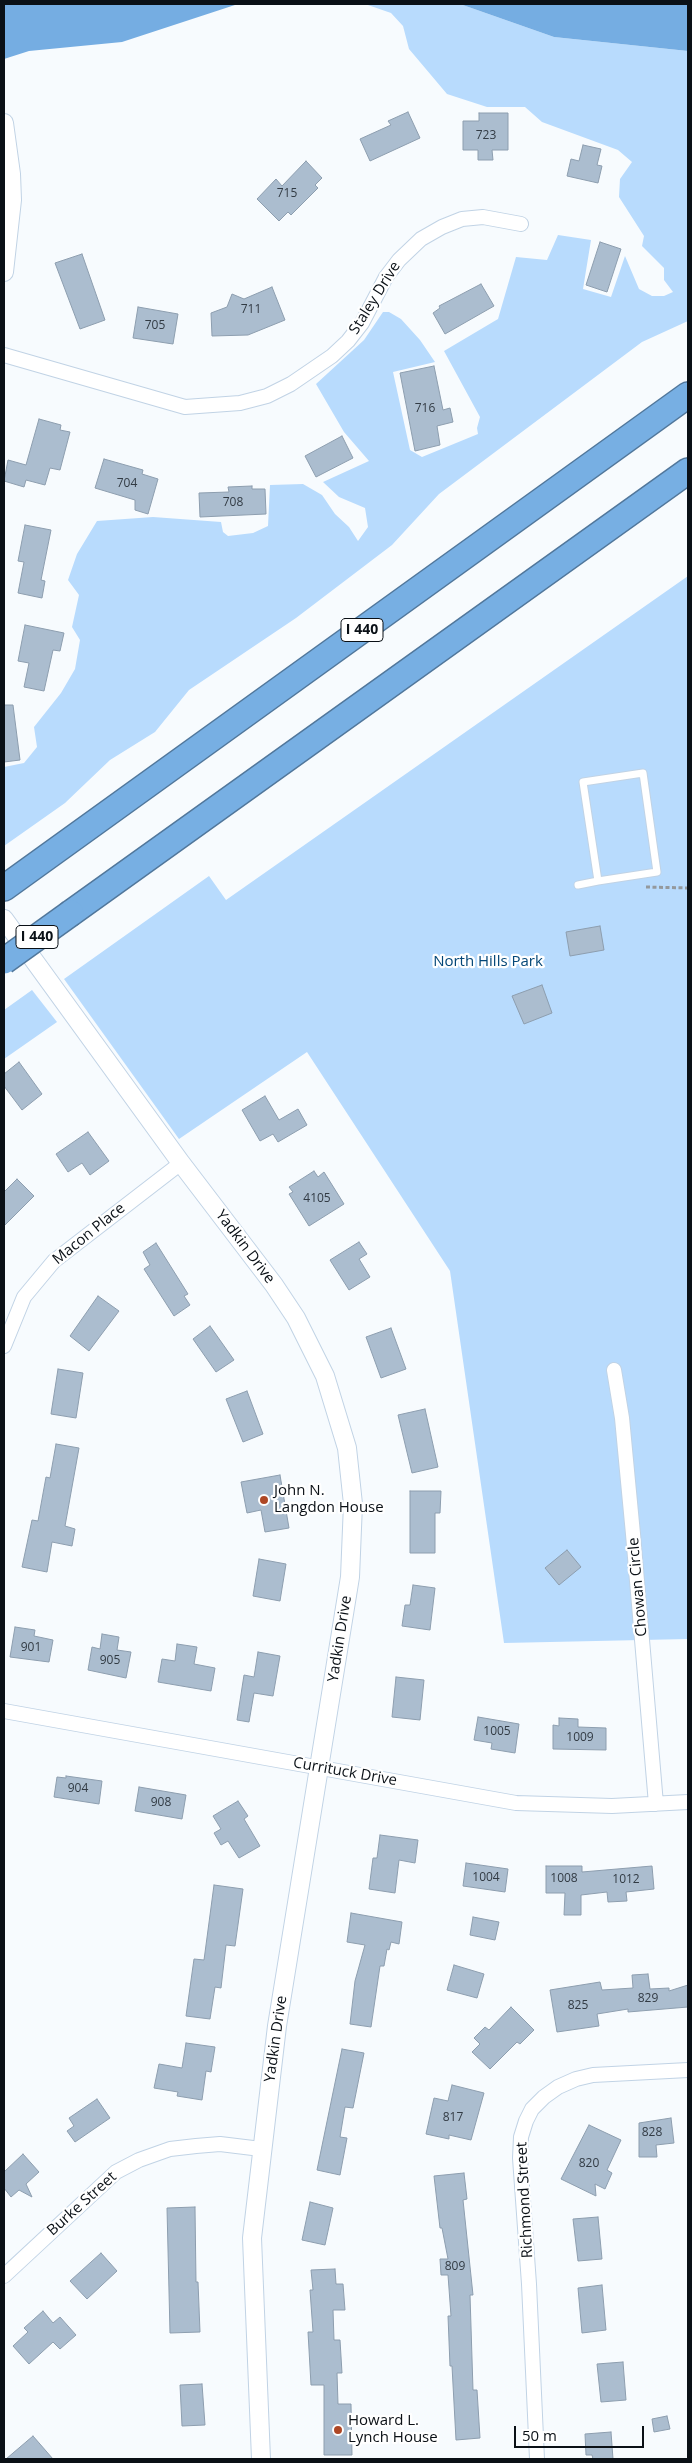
<!DOCTYPE html>
<html>
<head>
<meta charset="utf-8">
<style>
	body { margin:0 }
	#map { position:relative; width:692px; height:2463px; overflow:hidden; background:#f7fbfe; font-family:"Open Sans",sans-serif }
	canvas { display:block }
	.frame { position:absolute; inset:0; border:5px solid #0a1016; pointer-events:none }
	.scale { position:absolute; left:514px; top:2426px; width:130px; height:22px; box-sizing:border-box; border:2px solid #0a1016; border-top:0; padding-left:6px; font-size:15px; line-height:18px; white-space:nowrap; color:#0a1016; -webkit-text-stroke:4px #fff; paint-order:stroke }
</style>
</head>
<body>
<div id="map">
<canvas width="692" height="2463"></canvas>
<div class="frame"></div>
<div class="scale">50 m</div>
</div>
<script>
const g = document.querySelector('canvas').getContext('2d');
g.lineJoin = 'round';
function fill(path, color) { g.fillStyle = color; g.fill(path, 'evenodd'); }
const toPath = rows => new Path2D(rows.map(r => 'M' + r).join(''));
function strokePath(path, color, width, dash) { g.strokeStyle = color; g.lineWidth = width; g.lineCap = dash ? 'butt' : 'round'; g.setLineDash(dash || []); g.stroke(path); }
function write(font, color, halo, rows, align = 'center') {
  g.font = font + ' "Open Sans",sans-serif'; g.lineWidth = 4.5; g.setLineDash([]); g.textBaseline = 'middle'; g.strokeStyle = halo; g.fillStyle = color; for (const [text, x, y, turn = 0] of rows) {
    g.save(); g.translate(x, y); g.rotate((+turn || 0) * Math.PI / 180); g.textAlign = isNaN(turn) ? turn : align; if (halo) g.strokeText(text, 0, 0); g.fillText(text, 0, 0); g.restore();
  }
}
fill(toPath([
	[365,4,460,4,554,37,688,51,688,321,642,342,439,494,392,545,296,618,189,690,155,732,110,760,65,803,4,846,4,767,24,763,37,747,34,727,61,693,75,669,80,640,72,627,79,595,68,580,77,554,97,521,153,517,221,522,223,532,228,536,253,533,268,526,270,485,303,484,322,495,335,514,349,527,358,541,368,527,365,508,339,497,323,482,369,461,344,432,316,384,364,340,383,312,389,312,401,319,420,340,435,362,393,372,410,450,422,457,478,434,477,428,480,417,444,351,498,319,516,257,547,260,558,235,591,240,583,289,611,297,625,256,639,289,652,296,664,296,673,292,664,280,664,268,642,246,644,236,619,197,620,179,632,162,618,150,542,122,525,107,487,107,447,94,409,49,403,26,391,13],
	[688,576,688,1639,504,1643,450,1271,307,1052,179,1139,64,979,209,876,226,900],
	[32,990,57,1022,4,1059,4,1010]
]), '#b8dbfd');
fill(toPath([
	[4,4,238,4,122,42,29,51,4,59],
	[460,4,688,4,688,51,554,37]
]), '#75ade2');
const building = toPath([
	[408,112,420,138,370,161,360,139,391,125,388,121,408,112],
	[479,113,508,113,508,150,492,150,493,160,478,160,478,150,463,150,463,121,479,121,479,113],
	[583,145,601,149,597,165,602,166,598,183,567,176,571,159,579,161,583,145],
	[306,161,322,178,315,185,318,188,291,215,288,212,279,221,257,199,276,179,282,186,306,161],
	[600,242,621,249,607,292,586,285,600,242],
	[82,254,105,320,80,329,55,263,82,254],
	[481,284,494,306,445,334,433,313,440,308,439,306,481,284],
	[272,287,285,320,248,335,212,336,211,313,227,307,232,294,244,299,272,287],
	[138,307,178,314,173,344,133,338,138,307],
	[434,366,443,410,450,408,453,422,437,426,440,445,415,451,400,373,434,366],
	[39,419,61,425,60,430,70,432,60,470,50,468,45,485,26,480,24,487,4,481,8,460,26,465,39,419],
	[342,436,353,458,316,477,305,456,342,436],
	[104,459,143,470,142,474,158,479,148,514,135,510,135,500,95,488,104,459],
	[252,486,252,489,265,489,266,514,200,517,199,493,229,492,228,487,252,486],
	[25,525,51,530,41,580,45,581,42,598,18,593,24,562,18,561,25,525],
	[25,625,64,633,60,651,53,650,44,691,24,687,29,663,18,661,25,625],
	[4,705,13,705,20,760,4,762,4,705],
	[600,926,604,950,570,956,566,932,600,926],
	[542,985,552,1013,524,1024,512,996,542,985],
	[19,1062,42,1094,22,1110,4,1086,4,1074,19,1062],
	[265,1096,279,1120,298,1109,307,1125,278,1142,273,1134,260,1141,242,1110,265,1096],
	[88,1132,109,1161,90,1175,82,1163,68,1172,56,1154,88,1132],
	[314,1171,318,1177,324,1172,344,1204,309,1226,289,1194,293,1192,289,1187,314,1171],
	[17,1179,34,1196,4,1226,4,1192,17,1179],
	[359,1242,367,1254,359,1259,370,1277,349,1290,330,1260,359,1242],
	[156,1243,188,1294,184,1296,190,1305,174,1316,144,1269,150,1265,143,1252,156,1243],
	[98,1296,119,1311,89,1351,70,1336,98,1296],
	[210,1326,234,1360,216,1372,193,1339,210,1326],
	[391,1328,406,1369,381,1378,366,1337,391,1328],
	[58,1369,83,1373,76,1418,51,1414,58,1369],
	[247,1391,263,1434,243,1442,226,1399,247,1391],
	[425,1409,438,1467,412,1473,398,1415,425,1409],
	[56,1444,79,1448,65,1526,75,1529,72,1546,52,1542,47,1572,22,1567,32,1520,38,1521,46,1477,50,1478,56,1444],
	[280,1475,289,1528,265,1532,261,1510,247,1513,241,1482,280,1475],
	[410,1491,441,1491,440,1513,435,1513,435,1553,410,1553,410,1491],
	[567,1550,581,1567,559,1585,545,1568,567,1550],
	[259,1559,286,1564,280,1601,253,1596,259,1559],
	[413,1585,435,1588,430,1630,402,1626,405,1605,410,1605,413,1585],
	[15,1627,35,1630,34,1636,53,1640,49,1662,10,1657,15,1627],
	[102,1634,119,1637,117,1650,131,1652,126,1678,88,1670,92,1647,100,1649,102,1634],
	[177,1644,197,1647,194,1664,215,1668,211,1691,158,1682,162,1659,175,1661,177,1644],
	[258,1652,280,1656,273,1696,254,1693,249,1722,237,1720,244,1675,254,1677,258,1652],
	[396,1677,424,1680,420,1720,392,1717,396,1677],
	[478,1717,519,1724,515,1753,491,1749,492,1743,474,1740,478,1717],
	[559,1718,578,1719,578,1727,606,1728,606,1750,553,1749,553,1725,559,1726,559,1718],
	[66,1776,102,1781,99,1804,54,1797,57,1777,66,1778,66,1776],
	[139,1787,186,1795,182,1819,135,1811,139,1787],
	[238,1801,248,1816,244,1819,260,1846,239,1858,228,1841,221,1845,214,1833,221,1829,213,1816,238,1801],
	[380,1835,418,1840,415,1863,399,1860,395,1893,369,1889,373,1858,377,1858,380,1835],
	[466,1863,508,1869,505,1892,463,1886,466,1863],
	[546,1866,582,1866,582,1872,652,1866,654,1889,626,1892,627,1901,608,1902,607,1892,581,1895,581,1915,564,1915,565,1893,546,1893,546,1866],
	[214,1885,243,1889,235,1946,226,1945,221,1988,215,1987,210,2019,186,2016,194,1959,204,1960,214,1885],
	[351,1913,402,1922,399,1944,391,1942,389,1950,387,1949,384,1966,380,1966,371,2027,350,2024,355,1981,365,1945,347,1942,351,1913],
	[473,1917,499,1922,495,1940,470,1935,473,1917],
	[454,1965,484,1974,477,1998,447,1990,454,1965],
	[648,1974,650,1989,669,1988,669,1991,688,1985,688,2007,628,2012,628,2009,597,2014,599,2026,557,2032,550,1990,600,1982,602,1990,633,1988,632,1975,648,1974],
	[511,2007,534,2030,520,2044,517,2042,490,2069,472,2052,480,2044,474,2038,485,2027,489,2030,511,2007],
	[186,2043,215,2047,211,2072,206,2071,202,2100,177,2096,178,2092,154,2088,159,2064,182,2068,186,2043],
	[342,2049,364,2053,353,2108,345,2107,340,2137,347,2138,340,2175,317,2170,342,2049],
	[452,2085,484,2093,471,2140,449,2135,449,2139,426,2134,434,2098,448,2101,452,2085],
	[97,2099,110,2118,75,2142,67,2131,74,2126,69,2118,97,2099],
	[671,2118,674,2143,656,2145,657,2157,639,2157,639,2123,671,2118],
	[589,2125,621,2140,607,2170,612,2173,605,2189,595,2184,596,2196,561,2179,589,2125],
	[23,2154,39,2172,26,2184,32,2197,19,2190,11,2197,4,2188,4,2172,23,2154],
	[464,2173,467,2199,463,2200,473,2295,470,2295,473,2390,477,2390,480,2438,456,2440,452,2366,450,2366,448,2316,451,2316,448,2275,441,2275,440,2259,448,2259,442,2228,440,2228,434,2176,464,2173],
	[310,2202,333,2208,325,2245,302,2240,310,2202],
	[195,2207,196,2282,198,2282,200,2332,170,2333,167,2208,195,2207],
	[598,2217,602,2259,578,2261,573,2219,598,2217],
	[101,2253,117,2271,87,2299,70,2281,101,2253],
	[335,2269,336,2284,343,2284,345,2310,333,2310,334,2340,340,2340,342,2373,337,2373,338,2404,351,2404,352,2455,324,2455,324,2385,311,2385,308,2332,313,2332,310,2290,313,2290,311,2270,335,2269],
	[602,2285,606,2330,582,2333,578,2288,602,2285],
	[43,2311,53,2323,60,2317,76,2335,60,2349,53,2342,29,2364,13,2346,28,2332,24,2328,43,2311],
	[623,2362,626,2400,601,2402,597,2364,623,2362],
	[202,2384,205,2425,182,2426,180,2385,202,2384],
	[667,2416,670,2429,654,2432,652,2419,667,2416],
	[611,2432,613,2459,593,2459,592,2455,586,2455,585,2434,611,2432],
	[33,2436,53,2459,6,2459,33,2436]
]);
fill(building, '#abbdcf');
strokePath(building, '#8d9eaf', 1);
const service = toPath([
	[578,885,598,881,657,872,643,773,583,782,598,881]
]);
const minor = toPath([
	[4,355,185,407,240,403,267,396,291,384,332,356,348,341,362,323,386,277,399,260,421,239,442,227,462,219,483,217,521,224],
	[4,1346,24,1297,54,1261,181,1163],
	[614,1370,622,1418,633,1534,656,1804],
	[4,1711,516,1803,612,1806,688,1802],
	[4,2276,116,2172,139,2160,170,2149,196,2146,220,2144,261,2149],
	[537,2459,529,2284,520,2158,521,2137,526,2121,532,2109,544,2097,558,2087,576,2079,593,2075,688,2070]
]);
const tertiary = toPath([
	[4,123,11,174,12,200,4,272],
	[4,919,181,1163,274,1285,296,1318,325,1376,347,1448,353,1504,350,1577,277,2026,252,2238,261,2459]
]);
const motorway = toPath([
	[4,888,688,395],
	[71,913,688,471]
]);
strokePath(service, '#c1d3e5', 9);
strokePath(minor, '#c1d3e5', 16);
strokePath(tertiary, '#c1d3e5', 20);
strokePath(motorway, '#51779b', 28);
strokePath(toPath([
	[646,887,688,888]
]), '#94999d', 3, [4, 2.5]);
strokePath(service, '#fff', 7);
strokePath(minor, '#fff', 14);
strokePath(tertiary, '#fff', 18);
strokePath(motorway, '#77afe3', 25);
const motorwayBridge = toPath([
	[4,961,71,913]
]);
strokePath(motorwayBridge, '#51779b', 28, []);
strokePath(motorwayBridge, '#77afe3', 25);
for (const [x, y, r, color] of [
	[264,1500,5,"#ae4725"],
	[338,2430,5,"#ae4725"]
]) { const dot = new Path2D(); dot.arc(x, y, r, 0, 2 * Math.PI); g.fillStyle = color; g.fill(dot); strokePath(dot, '#fff', 2); }
write('12px', '#323b44', null, [
	["723",486,136],
	["715",287,194],
	["711",251,310],
	["705",155,326],
	["716",425,409],
	["704",127,484],
	["708",233,503],
	["4105",317,1199],
	["901",31,1648],
	["905",110,1661],
	["1005",497,1732],
	["1009",580,1738],
	["904",78,1789],
	["908",161,1803],
	["1004",486,1878],
	["1008",564,1879],
	["1012",626,1880],
	["829",648,1999],
	["825",578,2006],
	["817",453,2118],
	["828",652,2133],
	["820",589,2164],
	["809",455,2267]
]);
for (const [x, y, w] of [
	[362,630,42],
	[37,937,42]
]) { const box = new Path2D(); box.roundRect(x - w / 2, y - 11.5, w, 23, 4); g.fillStyle = '#fff'; g.fill(box); strokePath(box, '#0a1016', 1); }
write('bold 14px', '#0a1016', null, [
	["I 440",362,630],
	["I 440",37,937]
]);
write('15px', '#0a1016', '#fff', [
	["Staley Drive",375,298,-58],
	["Macon Place",89,1234,-39],
	["Yadkin Drive",245,1247,53],
	["Chowan Circle",638,1587,-95],
	["Yadkin Drive",340,1639,-81],
	["Currituck Drive",345,1772,10],
	["Yadkin Drive",276,2039,-82],
	["Richmond Street",525,2200,-93],
	["Burke Street",82,2204,-42]
]);
write('15px', '#034677', '#fff', [
	["North Hills Park",488,962]
]);
write('15px', '#0a1016', '#fff', [
	["John N.",274,1491],
	["Langdon House",274,1508],
	["Howard L.",348,2421],
	["Lynch House",348,2438]
], 'left');
</script>
</body>
</html>
